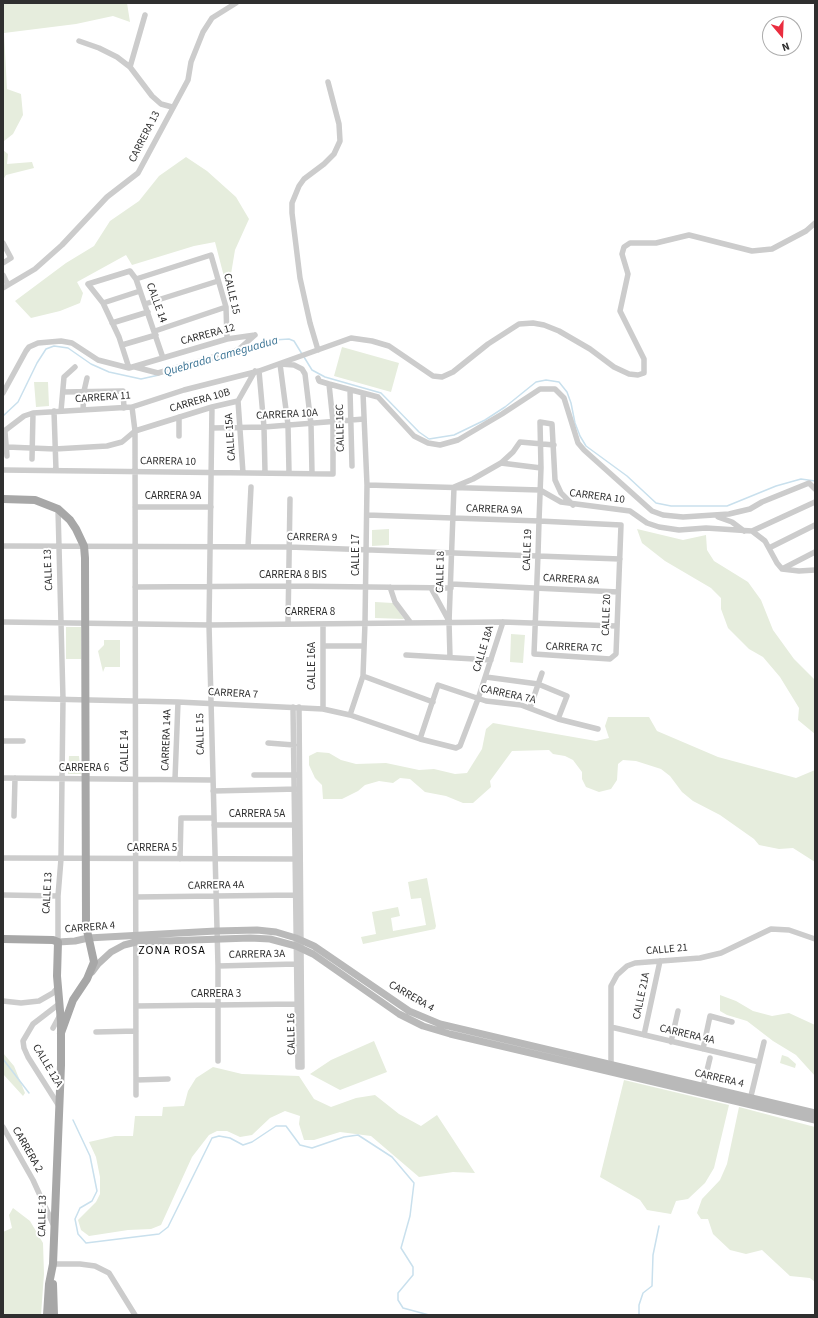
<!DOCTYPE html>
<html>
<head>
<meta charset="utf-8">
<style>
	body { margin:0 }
	#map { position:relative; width:818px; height:1318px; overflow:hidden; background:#fff; font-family:"Source Sans 3",sans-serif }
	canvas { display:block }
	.frame { position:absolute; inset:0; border:4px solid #2f2f2f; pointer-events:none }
	.north { position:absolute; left:762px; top:16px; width:40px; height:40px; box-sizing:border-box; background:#fff; border:1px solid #acacac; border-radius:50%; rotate:161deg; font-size:11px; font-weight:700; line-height:16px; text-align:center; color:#2f2f2f }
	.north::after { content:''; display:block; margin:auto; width:14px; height:18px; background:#ea2d3f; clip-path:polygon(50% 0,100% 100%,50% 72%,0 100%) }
</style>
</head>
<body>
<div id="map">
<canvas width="818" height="1318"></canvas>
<div class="frame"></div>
<div class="north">N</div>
</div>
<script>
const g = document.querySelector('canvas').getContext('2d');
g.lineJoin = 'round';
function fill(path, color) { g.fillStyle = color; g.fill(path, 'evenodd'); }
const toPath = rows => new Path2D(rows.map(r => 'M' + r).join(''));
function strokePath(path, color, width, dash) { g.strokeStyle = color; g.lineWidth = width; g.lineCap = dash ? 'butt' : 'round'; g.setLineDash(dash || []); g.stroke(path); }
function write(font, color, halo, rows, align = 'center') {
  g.font = font + ' "Source Sans 3",sans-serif'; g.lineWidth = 4; g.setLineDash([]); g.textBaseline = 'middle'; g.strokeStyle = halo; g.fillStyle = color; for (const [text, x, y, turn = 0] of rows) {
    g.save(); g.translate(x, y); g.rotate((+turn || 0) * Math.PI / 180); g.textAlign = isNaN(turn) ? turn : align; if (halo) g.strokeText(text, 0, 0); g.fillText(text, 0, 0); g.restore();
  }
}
fill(toPath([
	[3,3,127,3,130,22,113,16,76,24,4,33,7,89,21,94,23,115,13,134,4,141,3,150,8,154,7,164,32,162,34,168,6,175,3,180],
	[186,157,207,171,236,197,249,219,235,250,228,292,215,242,194,246,132,265,126,255,77,282,83,293,80,303,60,311,31,318,15,301,66,263,94,246,110,221,139,201,159,176],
	[342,347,399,363,391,392,334,376],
	[34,382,48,382,49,406,36,407],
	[389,529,389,545,372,546,372,530],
	[637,529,683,540,706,535,707,550,714,561,748,582,761,600,773,630,794,659,815,680,815,734,798,720,799,708,780,677,763,657,749,649,728,628,721,609,721,598,711,588,665,561,642,543],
	[375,602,393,603,404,619,375,618],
	[66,627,81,627,81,659,66,659],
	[511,634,525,635,523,663,510,662],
	[104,640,120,640,120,667,105,667,103,672,98,651,104,645],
	[608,717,649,717,657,731,718,757,796,778,815,770,815,862,793,848,779,849,759,845,754,839,720,815,693,801,682,792,670,776,661,769,636,761,623,760,618,764,617,780,611,789,599,792,586,787,582,779,582,772,573,760,565,756,553,754,549,750,512,751,490,781,491,787,473,803,463,803,446,796,425,792,410,779,400,778,393,783,379,781,365,785,358,791,342,799,323,799,322,785,315,778,309,765,309,756,317,752,329,753,341,760,356,764,386,763,419,770,434,769,455,774,467,773,482,749,486,729,493,723,596,741,609,738,605,726],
	[69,756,79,756,81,774,68,774],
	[427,878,436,926,435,929,363,944,361,937,376,934,372,912,398,907,400,916,391,918,393,931,426,925,421,898,411,899,408,882],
	[720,995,736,1001,753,1011,772,1016,789,1013,815,1025,815,1076,796,1055,773,1041,747,1021,727,1015,720,1011],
	[374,1041,387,1072,340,1090,310,1074,331,1060],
	[3,1053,14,1066,25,1093,23,1096,3,1074],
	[782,1055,788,1057,796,1064,795,1068,780,1063],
	[213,1067,242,1074,299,1076,314,1099,331,1107,356,1098,375,1095,399,1114,421,1126,437,1115,475,1173,453,1172,419,1177,371,1136,340,1132,314,1140,304,1140,299,1124,300,1116,285,1111,270,1118,252,1135,240,1137,227,1131,217,1131,209,1135,192,1157,161,1225,151,1229,128,1230,89,1236,81,1230,78,1220,96,1202,100,1194,100,1177,96,1157,89,1142,115,1136,133,1136,135,1116,162,1116,163,1107,184,1106,188,1091,196,1078],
	[624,1080,729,1105,714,1168,705,1183,688,1199,676,1201,671,1214,647,1210,640,1200,600,1177],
	[739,1107,815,1127,815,1282,810,1278,790,1276,762,1250,746,1254,730,1250,713,1234,708,1219,701,1219,697,1213,702,1199,720,1180,727,1164],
	[13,1208,30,1221,43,1243,44,1274,41,1315,3,1315,3,1232,12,1228,9,1215]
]), '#e6eddd');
strokePath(toPath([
	[304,357,312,370,325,377,381,393,419,432,429,439,454,435,485,420,505,407,536,382,546,380,559,382,567,392,571,403,575,423,580,436,586,446,627,476,656,503,671,506,727,506,776,486,801,479,815,481],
	[199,364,230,356,258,344,274,340,289,339,294,341,302,354],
	[3,416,18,402,37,363,46,349,54,346,68,348,91,364,109,372,141,379,159,375],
	[3,1059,29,1093],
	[73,1120,90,1156,97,1191,92,1201,80,1208,75,1219,78,1234,86,1243,159,1234,168,1227,212,1138,219,1136,230,1138,243,1145,252,1142,276,1126,286,1126,300,1145,312,1148,344,1137,358,1135,392,1157,414,1183,410,1216,401,1248,413,1267,413,1275,398,1293,398,1300,403,1308,429,1315],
	[639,1315,639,1305,643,1293,652,1286,653,1255,659,1226]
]), '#c9e0ed', 1.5);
strokePath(toPath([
	[79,41,99,48,117,57,130,67,152,96,161,104,172,107],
	[130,67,145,15],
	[3,243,11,258,3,263],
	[3,275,8,285],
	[136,279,211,255,226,307,227,339],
	[3,288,35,269,62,245,107,197,138,173,188,80,191,62,203,32,212,18,236,3],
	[103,303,140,291],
	[145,304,218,281],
	[112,323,148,312],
	[155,331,226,307],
	[122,345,156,335],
	[318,350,310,323,300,278,292,213,292,203,299,186,304,179,324,164,334,154,340,141,339,124,328,82],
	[135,367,158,373,238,350,255,335],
	[129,368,119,337,103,303,88,284,130,271,136,279,163,358],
	[259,371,264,427,265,472],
	[318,378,319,381,329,384,378,397,414,436,428,443,440,445,458,440,502,414,540,389,555,389,564,398,578,443,584,450,652,511,663,515,683,517,729,514,750,509,762,502,809,483,815,489],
	[350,390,352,466],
	[63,392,123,391,124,408],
	[3,393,26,351,29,347,38,343,61,341,72,343,98,360,129,368,227,339,255,335],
	[238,401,243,473],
	[132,407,135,431,136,1095],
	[212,407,209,625,218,966,218,1061],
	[83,410,84,391,87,378],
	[54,411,56,470],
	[61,411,64,377,75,367],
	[212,428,264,427,364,419],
	[135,431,212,407,238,401,255,371],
	[3,432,24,416,33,413,132,407,184,390,259,371,351,338,372,341,389,346,433,376,442,377,453,372,488,344,519,324,533,323,544,325,559,331,590,349,614,367,629,374,638,375,644,373,644,359,620,311,628,274,622,254,624,247,630,243,656,243,689,235,752,251,772,249,806,231,815,223],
	[5,432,7,456],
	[179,436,179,417],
	[7,447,55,449,107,446,122,442,135,431],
	[32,459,33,413],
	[501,463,541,468],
	[3,470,333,474,333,422,329,384],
	[289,472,288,425,280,364,294,365,302,369,305,374,311,424,312,473],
	[367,485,540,490,561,502,630,511,647,523,659,527,679,530,706,528,752,531,765,541,777,563,782,569,799,571,815,570],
	[135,507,211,507],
	[58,509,63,699,61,859,58,896,58,942],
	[367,515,539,521,621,525,616,654,610,659,534,654,538,555,539,521,541,468,540,422,552,424,555,480,561,493,573,505],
	[718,517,732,522,744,531],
	[752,531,815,502],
	[3,546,289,547,620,559],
	[248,547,251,487],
	[769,548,815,525],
	[782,569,815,552],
	[451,584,618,592],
	[135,587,289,586,451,588],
	[390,587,395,602,410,622],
	[431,588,449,621],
	[3,622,209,625,503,622,616,626],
	[288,623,290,499],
	[323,624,323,709],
	[323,646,363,646],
	[406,655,491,660],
	[450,657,449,622,454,487,473,479,501,463,513,452,520,442,554,445],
	[363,676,433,702],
	[486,677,538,684,567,696,558,719],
	[3,698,178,702,323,709,350,715,420,739,456,748,460,746,478,699,503,622],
	[293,707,298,1067,302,1067,299,707],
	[530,708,542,673],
	[350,715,363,676,365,623,367,485,363,393],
	[420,739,438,685,486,701,521,705,558,719,598,729],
	[3,741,23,741],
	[268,743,294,745],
	[254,775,298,775],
	[3,778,212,780],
	[175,779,178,702],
	[213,791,298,789],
	[14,816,15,778],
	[214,825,298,825],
	[3,858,298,859],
	[180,859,181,818,213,818],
	[3,895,58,896],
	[136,897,296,895],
	[218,966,296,964],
	[3,1001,21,1003,39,1001,53,993,58,987],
	[136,1006,297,1004],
	[611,1027,759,1062],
	[53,1028,60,1015],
	[96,1032,136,1031],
	[644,1035,660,961],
	[671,1042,678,1011],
	[703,1049,710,1016,732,1022],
	[611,1067,611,986,617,975,627,966,635,963,700,958,721,953,771,929,789,930,815,939],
	[136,1080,168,1079],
	[703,1087,710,1058],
	[750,1100,764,1042],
	[59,1106,28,1057,24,1048,23,1041,33,1024,59,1004],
	[3,1127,33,1180,53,1224],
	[53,1264,80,1264,95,1266,109,1273,135,1315]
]), '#ccc', 5.5);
strokePath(toPath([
	[58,942,75,941,88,938,216,931,257,930,276,932,296,938,314,946,409,1011,440,1024,815,1113],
	[92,972,98,964,111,952,124,945,136,942,250,938,270,939,296,946,313,954,399,1014,423,1026,450,1034,815,1120]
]), '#b9b9b9', 7);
strokePath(toPath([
	[3,499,35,500,58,509,70,520,76,529,84,546,85,558,86,926,94,962,87,979,73,1000,61,1033],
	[3,939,53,940,58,942,57,976,61,1022,61,1065,53,1264,49,1284,47,1315],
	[53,1284,54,1315]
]), '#a7a7a7', 8);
write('11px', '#2f2f2f', '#fff', [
	["CARRERA 13",145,137,-63],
	["CALLE 15",231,294,77],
	["CALLE 14",156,303,70],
	["CARRERA 12",208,335,-15],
	["CARRERA 11",103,398,-4],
	["CARRERA 10B",200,401,-16],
	["CARRERA 10A",287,415,-3],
	["CALLE 16C",341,428,-91],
	["CALLE 15A",231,437,-94],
	["CARRERA 10",168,462,1],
	["CARRERA 9A",173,497],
	["CARRERA 10",597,497,7],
	["CARRERA 9A",494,510,2],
	["CARRERA 9",312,538,1],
	["CALLE 19",528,550,-88],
	["CALLE 17",357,555,-90],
	["CALLE 13",49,570,-92],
	["CALLE 18",441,572,-89],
	["CARRERA 8 BIS",293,576],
	["CARRERA 8A",571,580,3],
	["CARRERA 8",310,613],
	["CALLE 20",607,615,-88],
	["CARRERA 7C",574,648,2],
	["CALLE 18A",484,649,-73],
	["CALLE 16A",313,666,-90],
	["CARRERA 7",233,694,3],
	["CARRERA 7A",508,695,12],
	["CALLE 15",201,734,-91],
	["CARRERA 14A",167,740,-88],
	["CALLE 14",126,751,-90],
	["CARRERA 6",84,769],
	["CARRERA 5A",257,815],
	["CARRERA 5",152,849],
	["CARRERA 4A",216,886,-1],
	["CALLE 13",48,893,-87],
	["CARRERA 4",90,928,-5],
	["CALLE 21",667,950,-5],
	["CARRERA 3A",257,955,-1],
	["CARRERA 3",216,995],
	["CALLE 21A",642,996,-78],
	["CARRERA 4",411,997,30],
	["CALLE 16",292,1034,-91],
	["CARRERA 4A",687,1035,13],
	["CALLE 12A",47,1066,59],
	["CARRERA 4",719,1079,13],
	["CARRERA 2",27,1150,60],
	["CALLE 13",43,1216,-89]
]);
write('italic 12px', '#3a7394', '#fff', [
	["Quebrada Cameguadua",221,357,-16]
]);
g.letterSpacing = '1px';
write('12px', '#000', '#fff', [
	["ZONA ROSA",172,951]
]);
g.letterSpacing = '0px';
</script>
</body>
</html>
